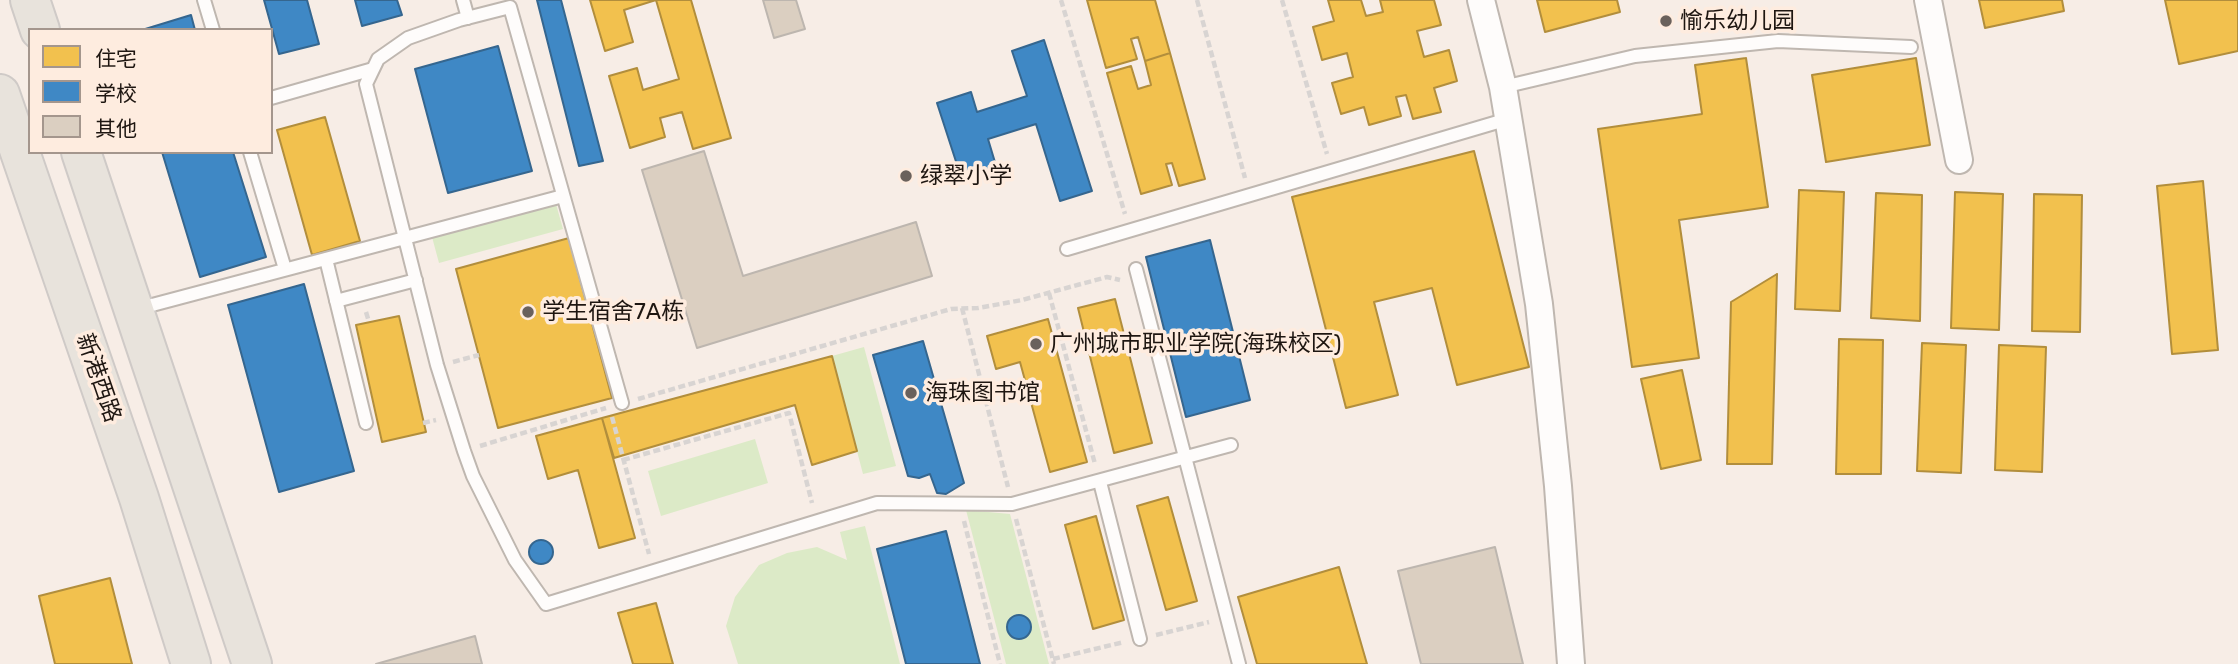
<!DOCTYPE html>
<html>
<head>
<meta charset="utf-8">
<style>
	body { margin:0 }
	#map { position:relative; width:2238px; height:664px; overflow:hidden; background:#f7ede6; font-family:Rubik,"Noto Sans SC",sans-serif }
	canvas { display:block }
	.legend { position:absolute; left:28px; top:28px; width:245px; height:126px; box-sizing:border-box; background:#feecdf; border:2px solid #a4968d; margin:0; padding:9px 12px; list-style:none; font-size:21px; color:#1e1611 }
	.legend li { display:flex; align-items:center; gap:14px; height:35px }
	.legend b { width:35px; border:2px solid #a4968d }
</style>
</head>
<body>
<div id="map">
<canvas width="2238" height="664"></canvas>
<ul class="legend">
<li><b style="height:19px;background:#f2c14e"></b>住宅</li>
<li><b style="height:19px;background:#3f88c5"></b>学校</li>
<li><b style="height:19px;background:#dbcfc1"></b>其他</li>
</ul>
</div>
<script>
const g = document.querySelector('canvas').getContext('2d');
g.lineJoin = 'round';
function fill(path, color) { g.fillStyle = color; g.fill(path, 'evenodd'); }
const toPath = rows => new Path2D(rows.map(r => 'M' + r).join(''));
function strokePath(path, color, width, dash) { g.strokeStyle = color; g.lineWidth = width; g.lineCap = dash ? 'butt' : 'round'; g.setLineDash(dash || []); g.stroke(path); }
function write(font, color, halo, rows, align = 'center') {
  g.font = font + ' Rubik,"Noto Sans SC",sans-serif'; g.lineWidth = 7; g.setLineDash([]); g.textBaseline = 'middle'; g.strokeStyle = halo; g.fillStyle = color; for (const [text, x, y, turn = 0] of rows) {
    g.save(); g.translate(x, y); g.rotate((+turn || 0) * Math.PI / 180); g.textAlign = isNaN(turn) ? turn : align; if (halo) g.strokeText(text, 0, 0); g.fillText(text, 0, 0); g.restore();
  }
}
fill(toPath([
	[556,204,563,229,439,263,432,237],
	[864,347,896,466,863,474,832,356],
	[755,439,768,483,661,516,648,471],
	[966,510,1010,514,1049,664,1006,664],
	[865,526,900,664,738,664,726,626,735,597,759,565,787,553,817,547,847,560,840,532]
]), '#dceac7');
const homes = toPath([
	[590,0,691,0,731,138,693,149,682,112,660,118,665,137,630,148,609,76,637,68,643,90,679,79,656,0,624,10,633,42,605,51,590,0],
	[1087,0,1155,0,1170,53,1145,61,1138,37,1131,39,1137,59,1106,68,1087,0],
	[1328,0,1361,0,1366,16,1383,12,1380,0,1434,0,1441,25,1417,31,1424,57,1449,50,1457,81,1434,88,1441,112,1413,119,1406,95,1396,97,1401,116,1369,125,1364,107,1341,114,1332,83,1353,77,1347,53,1322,60,1313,27,1334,21,1328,0],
	[1537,0,1617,0,1620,12,1545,32,1537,0],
	[1979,0,2062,0,2064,11,1985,28,1979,0],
	[2165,0,2238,0,2238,51,2179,64,2165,0],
	[1170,53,1205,179,1179,186,1172,163,1166,164,1172,185,1141,194,1107,73,1131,66,1138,89,1151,85,1145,61,1170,53],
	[1746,58,1768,207,1679,220,1699,358,1632,367,1598,129,1702,114,1695,65,1746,58],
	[1916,58,1930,145,1826,162,1812,75,1916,58],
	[325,117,360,241,312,255,277,130,325,117],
	[1474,151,1529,367,1457,385,1432,288,1374,302,1398,395,1346,408,1292,197,1474,151],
	[2203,181,2218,350,2172,354,2157,186,2203,181],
	[1799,190,1844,192,1840,311,1795,309,1799,190],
	[1955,192,2003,194,1999,330,1951,328,1955,192],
	[1876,193,1922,195,1920,321,1871,318,1876,193],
	[2034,194,2082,195,2080,332,2032,331,2034,194],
	[569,238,612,398,498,428,456,269,569,238],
	[1777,274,1772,464,1727,464,1731,302,1777,274],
	[1115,299,1152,443,1114,453,1078,308,1115,299],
	[399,316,426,432,382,442,356,325,399,316],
	[1048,319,1087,462,1050,472,1020,362,996,369,987,336,1048,319],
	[1839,339,1883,340,1881,474,1836,474,1839,339],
	[1922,343,1966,345,1961,473,1917,471,1922,343],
	[1999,345,2046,347,2042,472,1995,470,1999,345],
	[832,356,857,451,812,465,795,405,614,458,602,418,832,356],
	[1682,370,1701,460,1661,469,1641,379,1682,370],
	[602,418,635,538,599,548,578,470,548,479,536,436,602,418],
	[1168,497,1197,601,1166,610,1137,506,1168,497],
	[1096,516,1124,620,1093,629,1065,525,1096,516],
	[1339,567,1367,664,1257,664,1238,597,1339,567],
	[110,578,132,664,55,664,39,596,110,578],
	[656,603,673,664,633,664,618,613,656,603]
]);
fill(homes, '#f2c14e');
strokePath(homes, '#b28e3c', 2);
const schools = toPath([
	[264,0,307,0,319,44,279,54,264,0],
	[355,0,397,0,402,15,362,26,355,0],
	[537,0,561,0,603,161,579,166,537,0],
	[191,15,195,30,142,30,191,15],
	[1044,40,1092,191,1060,201,1036,124,988,139,997,169,962,180,937,103,971,92,977,112,1027,96,1012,51,1044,40],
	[498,46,532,171,448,193,415,69,498,46],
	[162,152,233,152,266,257,200,277,162,152],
	[1210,240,1250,400,1186,417,1146,257,1210,240],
	[304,284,354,471,279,492,228,305,304,284],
	[923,341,964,483,946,494,937,493,930,474,919,478,908,476,873,355,923,341],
	[946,531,980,664,906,664,877,549,946,531],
	'529 552a12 12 0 1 1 24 0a12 12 0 1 1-24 0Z',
	'1007 627a12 12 0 1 1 24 0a12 12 0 1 1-24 0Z'
]);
fill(schools, '#3f88c5');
strokePath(schools, '#35668f', 2);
const building = toPath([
	[763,0,796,0,805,29,774,38,763,0],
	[704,151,743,276,916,222,932,276,697,348,642,170,704,151],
	[1495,547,1523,664,1421,664,1398,571,1495,547],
	[475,636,482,664,376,664,475,636]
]);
fill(building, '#dbcfc1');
strokePath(building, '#bdb6af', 2);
const lane = toPath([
	[204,0,213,30],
	[463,0,468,18],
	[1503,87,1635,56,1778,41,1911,47],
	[271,98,373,69],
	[250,152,285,269],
	[1067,249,1508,119],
	[326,259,366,423],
	[1136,269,1239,664],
	[336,301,416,280],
	[137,309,563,196],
	[622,403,510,7,459,20,408,38,378,59,366,84,437,365,464,451,473,476,515,560,546,604,877,503,1012,504,1231,445],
	[1100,482,1140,639]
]);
const street = toPath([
	[1481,0,1503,87,1539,304,1558,486,1571,664],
	[1928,0,1959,160]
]);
const primary = toPath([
	[30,0,40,30],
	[0,94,139,498,191,664],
	[81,152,252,664]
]);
strokePath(lane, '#bfb7b0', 16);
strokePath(street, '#bfb7b0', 30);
strokePath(primary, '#cfcac7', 42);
strokePath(toPath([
	[1061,0,1125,214],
	[1197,0,1245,178],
	[1282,0,1327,154],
	[1049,293,1095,464],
	[962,308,1008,487],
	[366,312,369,322],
	[453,362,479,355],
	[638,399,951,309,978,308,1022,300,1107,277,1120,280],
	[612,417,649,554],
	[423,423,436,420],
	[480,446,606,408],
	[623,460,789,413,812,503],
	[1016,519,1054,664],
	[964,521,1000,664],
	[1156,635,1209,622],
	[1053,659,1124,642]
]), '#d8d4d2', 4.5, [7, 3.5]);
strokePath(lane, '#fefcfb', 12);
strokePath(street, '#fefcfb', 26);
strokePath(primary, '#e8e3dc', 38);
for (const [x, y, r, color] of [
	[1666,21,7,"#6a615c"],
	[906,176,7,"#6a615c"],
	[528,312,7,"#6a615c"],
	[1036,344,7,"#6a615c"],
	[911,393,7,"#6a615c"]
]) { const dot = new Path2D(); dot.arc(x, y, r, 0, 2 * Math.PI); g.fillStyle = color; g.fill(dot); strokePath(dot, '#feecdf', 2.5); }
write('23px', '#1e1611', '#feecdf', [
	["愉乐幼儿园",1680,21],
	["绿翠小学",920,176],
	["学生宿舍7A栋",542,312],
	["广州城市职业学院(海珠校区)",1050,344],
	["海珠图书馆",925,393]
], 'left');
write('23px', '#1e1611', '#feecdf', [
	["新港西路",98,378,71]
]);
</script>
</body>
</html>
